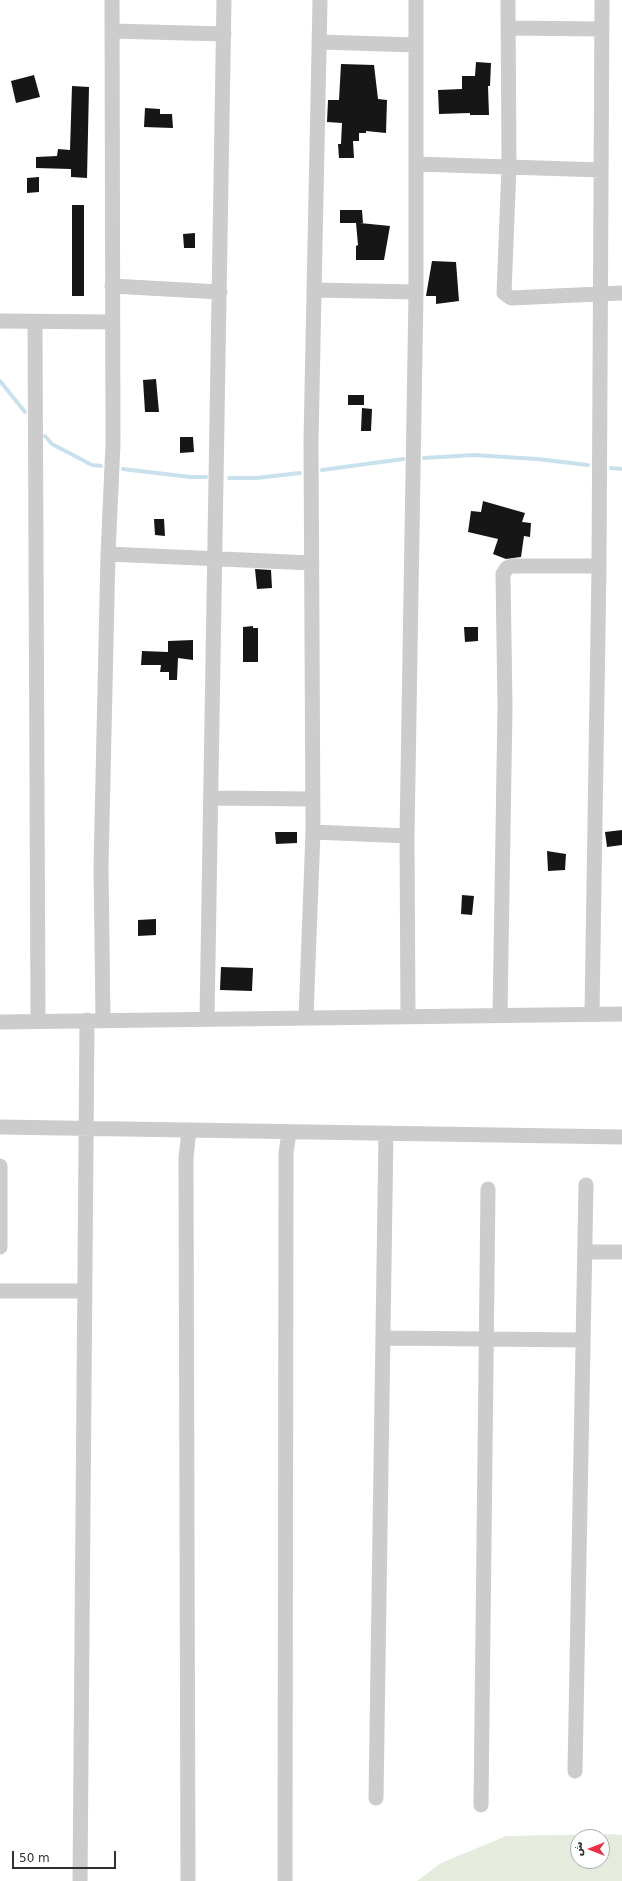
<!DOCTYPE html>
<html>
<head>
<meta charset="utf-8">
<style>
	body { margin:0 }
	#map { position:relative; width:622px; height:1881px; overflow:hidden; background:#fff; font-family:"DejaVu Sans",Cairo,sans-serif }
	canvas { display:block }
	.north { position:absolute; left:570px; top:1829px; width:40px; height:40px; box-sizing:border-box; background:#fff; border:1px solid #acacac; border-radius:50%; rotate:270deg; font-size:11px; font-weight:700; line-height:16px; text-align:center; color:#2f2f2f }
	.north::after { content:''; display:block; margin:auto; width:14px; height:18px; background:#e83049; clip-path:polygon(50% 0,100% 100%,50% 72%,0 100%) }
	.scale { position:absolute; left:12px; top:1851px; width:104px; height:18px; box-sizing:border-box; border:2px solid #2f2f2f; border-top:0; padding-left:5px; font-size:12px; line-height:14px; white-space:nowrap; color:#2f2f2f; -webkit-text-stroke:3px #fff; paint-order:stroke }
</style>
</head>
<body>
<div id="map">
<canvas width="622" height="1881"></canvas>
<div class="north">ش</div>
<div class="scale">50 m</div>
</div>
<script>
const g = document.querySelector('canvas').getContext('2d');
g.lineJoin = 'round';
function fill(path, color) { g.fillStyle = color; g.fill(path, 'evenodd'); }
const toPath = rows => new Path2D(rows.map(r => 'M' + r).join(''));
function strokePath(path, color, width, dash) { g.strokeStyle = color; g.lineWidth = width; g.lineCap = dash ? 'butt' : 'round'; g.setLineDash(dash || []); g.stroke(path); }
fill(toPath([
	[608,1834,622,1835,622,1881,417,1881,441,1863,506,1836],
	[578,1837,602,1837,602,1861,578,1861]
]), '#e6ecdd');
strokePath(toPath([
	[0,381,25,412],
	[45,436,52,444,92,465,101,466],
	[424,458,473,455,537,459,588,465],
	[611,468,622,469],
	[123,469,190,477,206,477],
	[322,470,403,459],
	[229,478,256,478,300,473]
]), '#c9e1ec', 4);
fill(toPath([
	[476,62,491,63,490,86,488,86,489,115,470,115,470,113,439,114,438,90,462,89,462,76,475,76],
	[341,64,374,65,378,99,387,100,386,133,366,131,366,133,359,133,359,141,353,141,354,158,339,158,338,144,341,144,342,123,327,122,328,100,339,100],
	[34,75,40,97,16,103,11,81],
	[72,86,89,87,87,178,71,177,71,169,36,168,36,157,57,156,58,149,70,150],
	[145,108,160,109,160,114,172,114,173,128,144,127],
	[39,177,39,192,27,193,27,178],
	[72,205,84,205,84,296,72,296],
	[340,210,362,210,363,223,360,223,390,226,384,260,356,260,356,246,358,245,356,223,340,223],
	[195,233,195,248,184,248,183,234],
	[432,261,456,262,459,301,436,304,436,296,426,296],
	[156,379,159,412,145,412,143,380],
	[348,395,364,395,364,405,348,405],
	[362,408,372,409,371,431,361,431],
	[180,437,193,437,194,452,180,453],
	[483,501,525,513,522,522,531,523,530,537,524,536,521,557,506,559,493,554,498,539,468,532,471,511,481,512],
	[154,519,164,519,165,536,155,535],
	[255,569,271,570,272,588,257,589],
	[253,626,253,628,258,628,258,662,243,662,243,627],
	[464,627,478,627,478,641,465,642],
	[193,640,193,660,178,658,177,680,169,680,169,672,160,672,161,665,141,665,142,651,168,652,168,641],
	[622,830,622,845,607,847,605,832],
	[275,832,297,832,297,843,276,844],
	[547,851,566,854,565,870,548,871],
	[462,895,474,896,472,915,461,914],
	[156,919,156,935,138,936,138,920],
	[221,967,253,968,252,991,220,990]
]), '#161616');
strokePath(toPath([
	[508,0,509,167,504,293,511,298,622,293],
	[508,28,602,29],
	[112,31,224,34],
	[319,42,416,45],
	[416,164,601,170],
	[112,286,220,292],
	[314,290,416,292],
	[0,321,112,322],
	[35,322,38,1021],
	[108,554,312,563],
	[212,798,313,799],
	[313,832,407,836],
	[592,1014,599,566,602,0],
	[500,1015,505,707,503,574,507,568,512,566,599,566],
	[408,1016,407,836,416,292,416,0],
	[306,1017,313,832,311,441,320,0],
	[207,1019,224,0],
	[103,1020,101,867,108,554,113,444,112,0],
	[0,1022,622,1014],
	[0,1127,622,1137],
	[0,1247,0,1166],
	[585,1252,622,1252],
	[0,1291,85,1291],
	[383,1338,583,1340],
	[575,1771,586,1185],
	[376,1798,386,1133],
	[481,1805,488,1189],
	[80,1881,87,1020],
	[188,1881,186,1158,189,1130],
	[285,1881,286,1153,289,1132]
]), '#ccc', 15);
</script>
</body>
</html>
